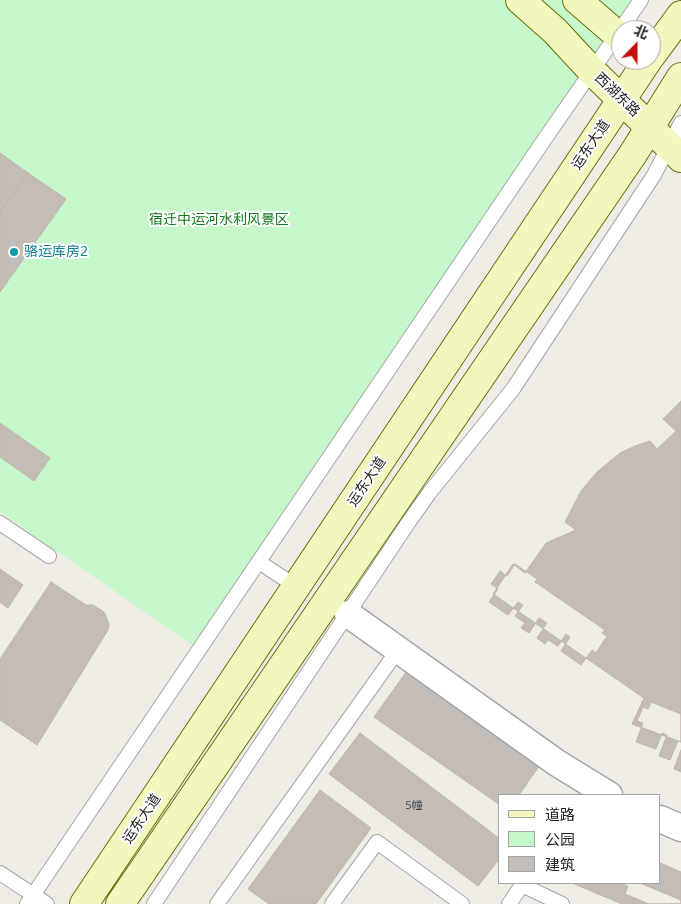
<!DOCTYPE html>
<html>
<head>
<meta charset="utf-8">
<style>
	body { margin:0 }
	#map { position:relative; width:681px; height:904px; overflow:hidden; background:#efece6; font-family:"Open Sans","Noto Sans SC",sans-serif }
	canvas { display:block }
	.legend { position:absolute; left:498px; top:794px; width:162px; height:90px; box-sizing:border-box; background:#fff; border:1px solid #a5a5a5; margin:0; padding:6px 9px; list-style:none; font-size:15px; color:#1f1f1f }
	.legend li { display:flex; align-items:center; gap:10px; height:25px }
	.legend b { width:25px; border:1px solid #a5a5a5 }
	.north { position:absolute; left:611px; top:20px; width:50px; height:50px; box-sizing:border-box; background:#fff; border:1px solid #a5a5a5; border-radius:50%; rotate:22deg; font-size:14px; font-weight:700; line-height:20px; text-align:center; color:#1f1f1f }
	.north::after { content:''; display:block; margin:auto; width:18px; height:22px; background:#c40c0a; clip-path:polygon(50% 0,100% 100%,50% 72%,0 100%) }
</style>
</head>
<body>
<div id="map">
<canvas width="681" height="904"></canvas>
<ul class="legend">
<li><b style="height:6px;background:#f3f6bd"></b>道路</li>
<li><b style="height:14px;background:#c6f7ca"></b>公园</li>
<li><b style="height:14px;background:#c4bcb6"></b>建筑</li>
</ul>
<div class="north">北</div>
</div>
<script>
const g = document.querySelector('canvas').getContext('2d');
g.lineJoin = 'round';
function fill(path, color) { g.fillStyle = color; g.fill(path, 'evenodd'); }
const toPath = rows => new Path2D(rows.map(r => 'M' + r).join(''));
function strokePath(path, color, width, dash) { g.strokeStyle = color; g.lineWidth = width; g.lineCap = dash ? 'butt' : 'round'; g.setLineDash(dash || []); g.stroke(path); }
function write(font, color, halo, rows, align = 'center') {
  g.font = font + ' "Open Sans","Noto Sans SC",sans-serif'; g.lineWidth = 4; g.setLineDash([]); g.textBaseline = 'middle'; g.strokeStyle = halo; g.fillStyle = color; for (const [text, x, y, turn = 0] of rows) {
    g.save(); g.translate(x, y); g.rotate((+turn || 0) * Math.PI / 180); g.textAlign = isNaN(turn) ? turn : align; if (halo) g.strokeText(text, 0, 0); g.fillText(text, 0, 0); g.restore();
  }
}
fill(toPath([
	[0,0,635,0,195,647,0,512]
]), '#c6f7ca');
const building = toPath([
	[0,153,28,173,0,212,0,153],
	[28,173,66,199,0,292,0,212,28,173],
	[681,401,681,742,632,724,644,698,493,594,513,564,525,573,546,543,576,530,565,522,581,491,597,472,620,453,635,446,650,441,657,449,676,431,663,419,681,401],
	[0,423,50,458,34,481,0,457,0,423],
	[515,564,537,579,535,582,605,630,602,633,607,636,596,653,592,650,581,665,561,651,570,637,566,634,558,646,548,640,545,644,537,638,547,623,539,618,529,633,521,628,525,623,515,616,523,605,518,602,508,615,489,602,498,589,491,584,500,571,507,576,515,564],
	[0,569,23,585,8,608,0,602,0,569],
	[51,582,86,605,93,605,104,612,109,624,108,630,37,745,0,720,0,659,51,582],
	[409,668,542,762,519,795,500,795,500,805,374,717,409,668],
	[651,702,681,714,681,742,678,741,670,760,659,756,667,735,662,733,656,749,636,742,643,723,637,721,643,707,648,709,651,702],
	[360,733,500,839,500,858,478,886,329,774,360,733],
	[681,750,681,772,674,769,681,750],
	[320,790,371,828,316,904,269,904,248,889,320,790],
	[660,863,681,872,681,904,649,904,625,894,628,886,621,883,660,883,660,863],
	[572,883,640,883,681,900,681,904,622,904,572,883]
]);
fill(building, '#c4bcb6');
strokePath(building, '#c0b4a9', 1);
const lane = toPath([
	[0,523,49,556],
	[259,562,297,587],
	[0,873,47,904],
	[27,904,542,143,641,0],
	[154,904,408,523,430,492,513,389,654,175,681,123],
	[217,904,398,650],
	[332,904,377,842,462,904],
	[509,904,522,885,562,904]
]);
const street = toPath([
	[348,614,557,763,609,795],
	[660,819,681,828]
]);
const secondary = toPath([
	[520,0,555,31,592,71,681,158],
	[577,0,621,38],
	[651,56,681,15],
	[84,904,648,60],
	[120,904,633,154,681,77]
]);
strokePath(lane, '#a6a6a6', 16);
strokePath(street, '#a6a6a6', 29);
strokePath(secondary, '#66720a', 30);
strokePath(lane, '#fff', 14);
strokePath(street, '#fff', 26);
strokePath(secondary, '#f3f6bd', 28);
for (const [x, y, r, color] of [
	[14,252,5,"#0f9aa8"]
]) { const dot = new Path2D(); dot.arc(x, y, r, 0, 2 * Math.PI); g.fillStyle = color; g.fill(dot); strokePath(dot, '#fff', 2); }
write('11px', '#484645', null, [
	["5幢",414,806]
]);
write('14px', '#1f1f1f', '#fff', [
	["西湖东路",617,95,44],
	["运东大道",591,145,-56],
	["运东大道",367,482,-56],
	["运东大道",142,819,-56]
]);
write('14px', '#11791b', '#fff', [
	["宿迁中运河水利风景区",219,220]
]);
write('14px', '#0d838f', '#fff', [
	["骆运库房2",24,252]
], 'left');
</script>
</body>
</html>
